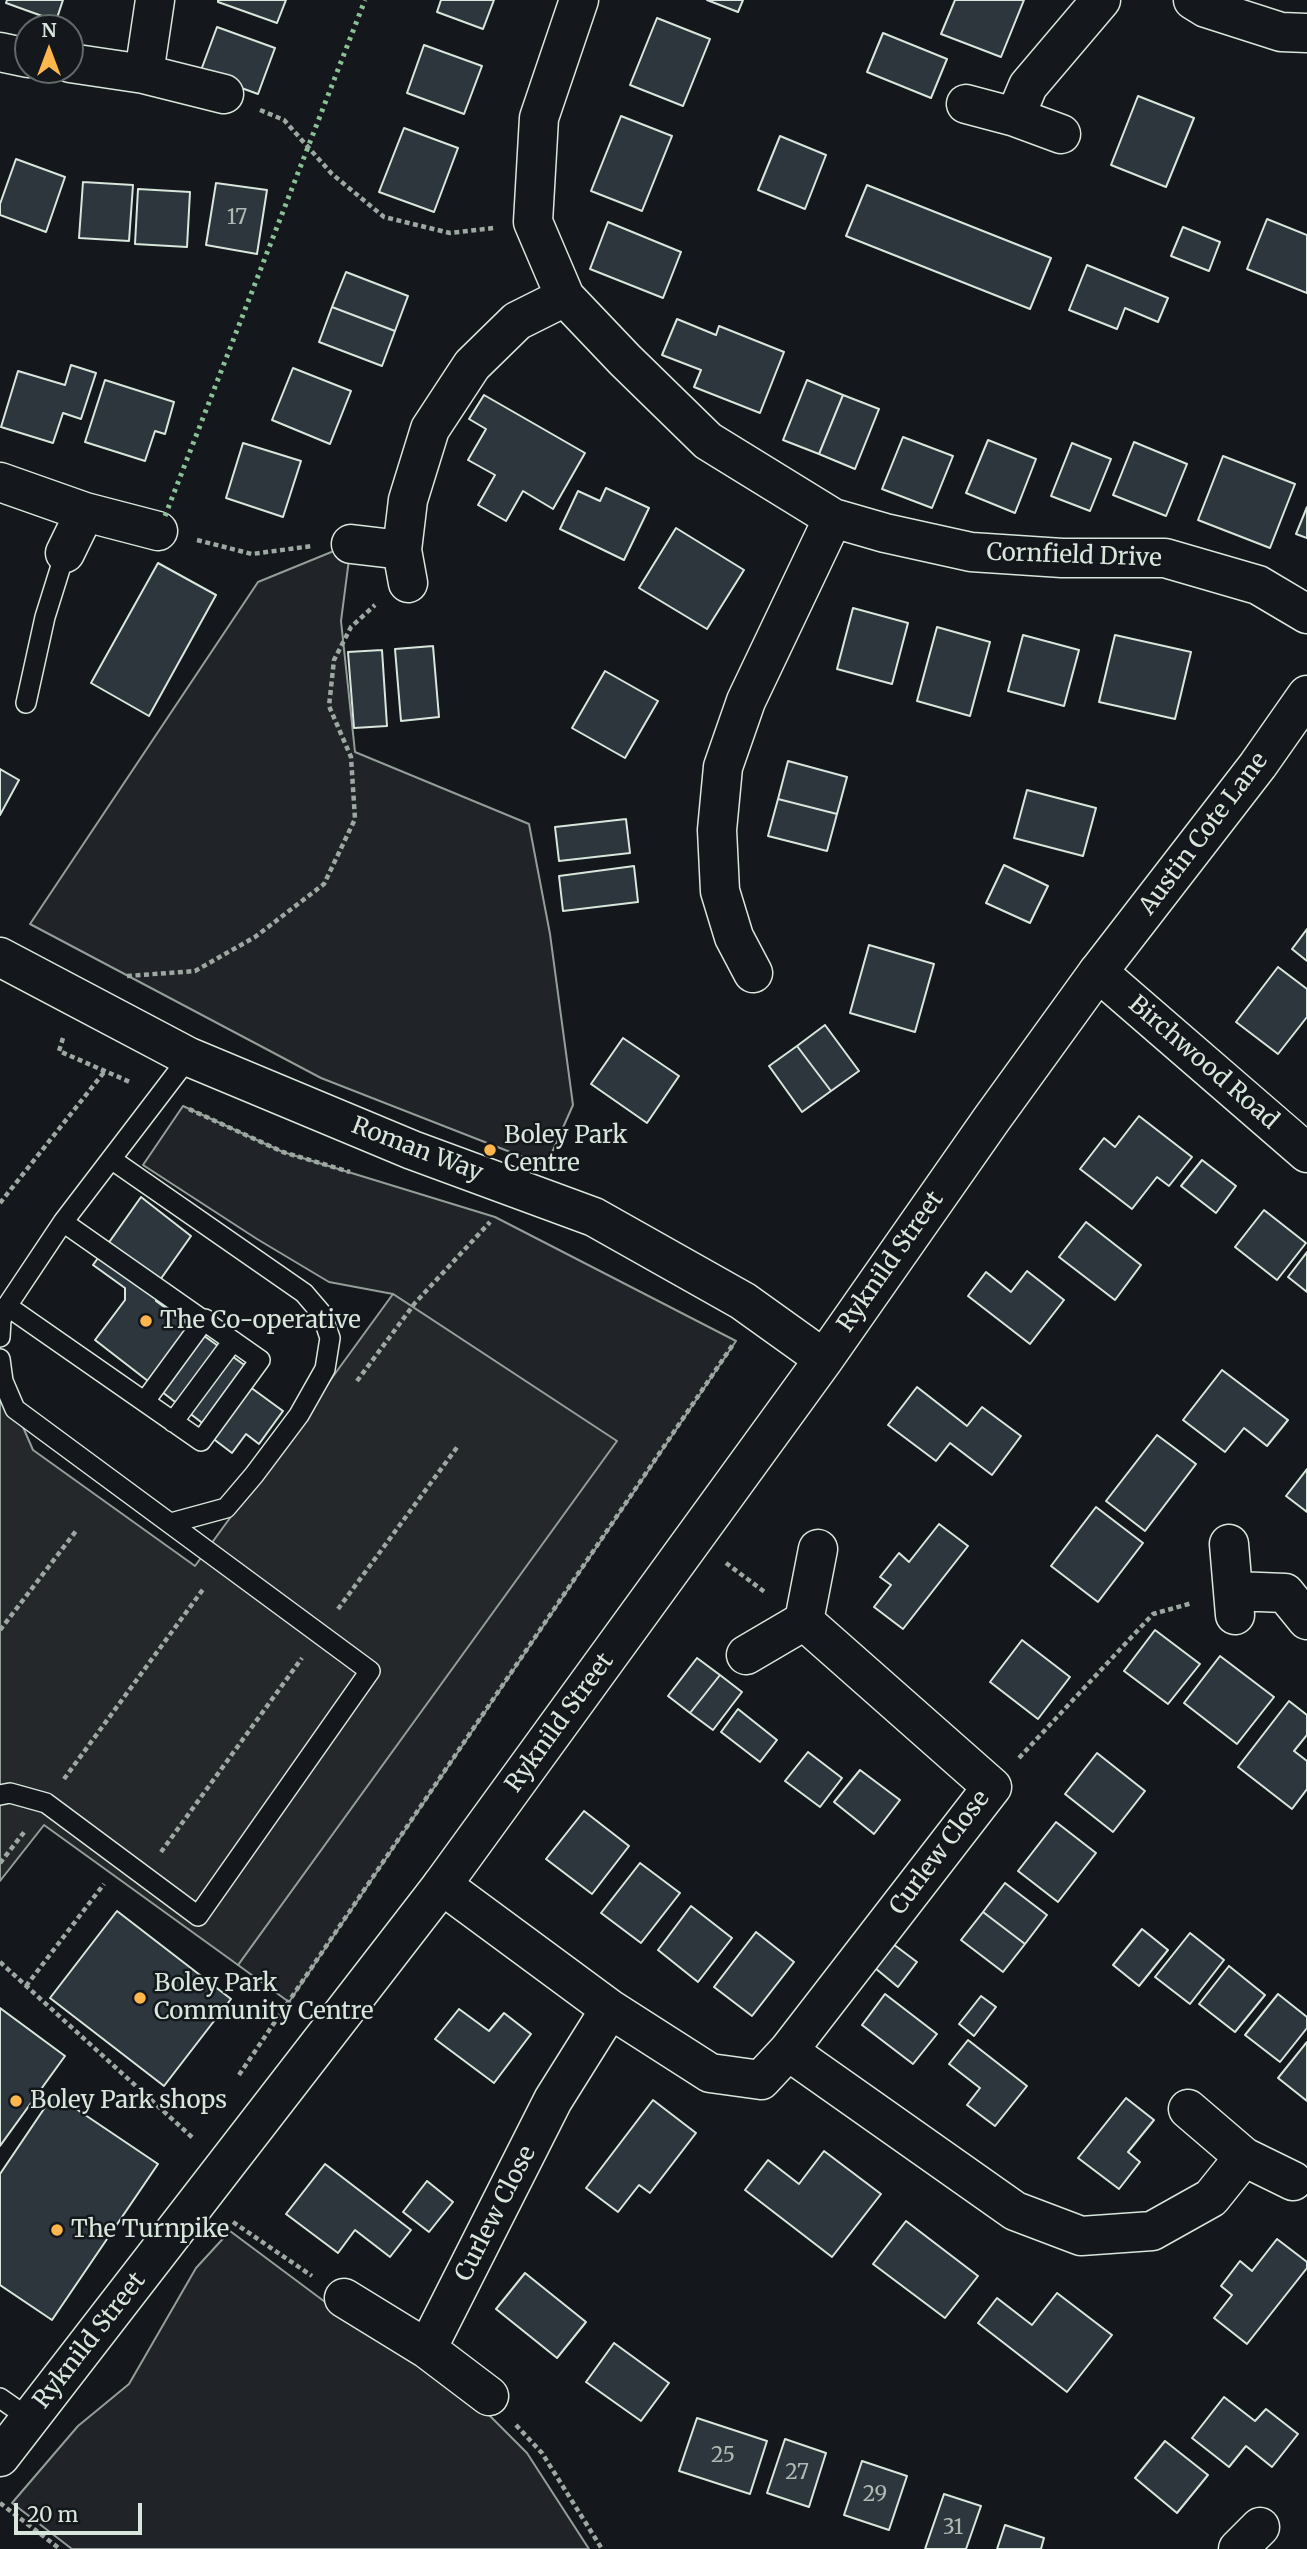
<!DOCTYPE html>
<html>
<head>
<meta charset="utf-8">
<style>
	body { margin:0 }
	#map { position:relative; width:1307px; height:2549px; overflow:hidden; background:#14181c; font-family:Merriweather,serif }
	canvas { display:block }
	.north { position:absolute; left:14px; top:14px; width:70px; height:70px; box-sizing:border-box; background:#14181c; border:2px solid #626a69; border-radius:50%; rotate:0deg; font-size:19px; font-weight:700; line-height:28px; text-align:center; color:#d8e6dc }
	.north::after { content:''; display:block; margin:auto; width:24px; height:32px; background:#ffb74d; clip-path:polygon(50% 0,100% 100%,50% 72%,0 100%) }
	.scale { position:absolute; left:14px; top:2503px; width:128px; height:32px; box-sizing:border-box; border:4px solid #d8e6dc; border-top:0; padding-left:9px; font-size:21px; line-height:24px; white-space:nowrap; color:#d8e6dc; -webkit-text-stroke:5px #14181c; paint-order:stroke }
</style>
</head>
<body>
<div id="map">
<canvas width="1307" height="2549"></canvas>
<div class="north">N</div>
<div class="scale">20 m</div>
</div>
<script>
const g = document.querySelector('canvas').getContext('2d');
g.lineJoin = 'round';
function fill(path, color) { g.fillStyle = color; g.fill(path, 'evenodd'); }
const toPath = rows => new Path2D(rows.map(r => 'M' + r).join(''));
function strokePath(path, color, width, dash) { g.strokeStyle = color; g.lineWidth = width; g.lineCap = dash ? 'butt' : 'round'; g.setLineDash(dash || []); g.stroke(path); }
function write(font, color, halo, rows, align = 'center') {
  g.font = font + ' Merriweather,serif'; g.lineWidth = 5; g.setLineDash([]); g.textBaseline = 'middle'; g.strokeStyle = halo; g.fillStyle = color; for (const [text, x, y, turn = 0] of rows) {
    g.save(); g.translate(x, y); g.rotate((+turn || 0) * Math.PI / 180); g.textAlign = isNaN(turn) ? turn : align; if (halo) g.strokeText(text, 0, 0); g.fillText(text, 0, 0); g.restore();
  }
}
const green = toPath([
	[351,544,341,621,355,752,529,824,550,934,573,1105,546,1166,321,1078,30,924,258,582,351,544],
	[183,1106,283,1152,495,1217,736,1341,289,2002,238,1965,616,1441,393,1294,329,1282,257,1239,143,1165,183,1106],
	[230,2231,372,2337,470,2396,527,2453,589,2549,72,2549,12,2503,78,2426,129,2384,196,2268,230,2231]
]);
fill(green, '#202428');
strokePath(green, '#939e99', 2);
const parking = toPath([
	[393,1294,617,1441,238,1965,44,1825,0,1881,0,1359,3,1381,33,1450,195,1566,393,1294]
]);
fill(parking, '#24282b');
strokePath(parking, '#939e99', 2);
const building = toPath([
	[7,0,63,0,56,21,6,3,7,0],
	[218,0,286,0,277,23,218,2,218,0],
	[441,0,494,0,483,29,437,12,441,0],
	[707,0,743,0,738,12,707,0],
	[955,0,1024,0,1001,57,941,34,955,0],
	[657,18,710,39,683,106,630,85,657,18],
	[217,27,275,48,258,94,200,73,217,27],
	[883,33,947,59,931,98,867,72,883,33],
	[424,45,482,66,464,114,407,93,424,45],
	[1138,96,1194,118,1166,187,1111,165,1138,96],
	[621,116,672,136,642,211,591,191,621,116],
	[404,128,458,148,434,212,379,192,404,128],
	[780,136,826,155,805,209,758,190,780,136],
	[16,159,65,177,46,232,0,215,0,204,16,159],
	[83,182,133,185,129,241,79,238,83,182],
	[216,183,267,190,257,254,206,245,216,183],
	[867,185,1051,258,1030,309,846,236,867,185],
	[138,189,190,192,187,247,135,244,138,189],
	[1267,219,1307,235,1307,293,1247,269,1267,219],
	[608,222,681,252,663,298,590,269,608,222],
	[1183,227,1220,242,1209,271,1171,256,1183,227],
	[1087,265,1168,298,1158,322,1125,308,1117,329,1069,310,1087,265],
	[346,272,408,296,395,331,332,307,346,272],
	[332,307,395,331,382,366,319,342,332,307],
	[677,319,716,335,719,326,784,352,760,413,694,387,701,370,662,355,677,319],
	[71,365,96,373,81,419,63,413,53,443,1,427,18,371,65,385,71,365],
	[293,368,351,391,330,444,272,420,293,368],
	[105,380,174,402,165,434,155,431,145,461,85,442,105,380],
	[807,380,843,395,819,454,783,440,807,380],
	[484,395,585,453,553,509,523,491,506,521,478,505,495,475,468,460,486,429,469,419,484,395],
	[843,395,879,409,855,469,819,454,843,395],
	[903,437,953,456,932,508,882,489,903,437],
	[988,440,1036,459,1015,513,966,493,988,440],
	[1134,442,1187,464,1166,516,1113,495,1134,442],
	[243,443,301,461,283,517,226,498,243,443],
	[1072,443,1111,459,1090,511,1051,496,1072,443],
	[1223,456,1295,484,1270,548,1198,520,1223,456],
	[606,488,649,508,624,560,560,529,578,491,600,501,606,488],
	[1307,507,1307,538,1296,534,1307,507],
	[676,528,744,570,707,629,639,588,676,528],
	[158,563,216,595,149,716,91,683,158,563],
	[853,608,908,623,892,684,837,669,853,608],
	[937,627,990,642,970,716,917,701,937,627],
	[1023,635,1079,650,1064,706,1008,691,1023,635],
	[1115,635,1191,652,1175,719,1099,702,1115,635],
	[433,646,439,717,401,721,395,649,433,646],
	[382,650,387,726,354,728,348,652,382,650],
	[605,671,658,701,625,758,572,728,605,671],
	[788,761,847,777,837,814,778,799,788,761],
	[0,769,19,780,0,815,0,769],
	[1027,790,1096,808,1083,856,1014,838,1027,790],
	[778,799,837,814,827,851,768,836,778,799],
	[626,819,630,853,559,861,555,827,626,819],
	[1004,865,1048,886,1030,923,986,903,1004,865],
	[634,866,638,902,563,911,559,876,634,866],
	[1307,929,1307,961,1292,949,1307,929],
	[869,945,934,964,915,1032,850,1013,869,945],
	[1278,967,1307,989,1307,1017,1278,1054,1236,1022,1278,967],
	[825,1025,859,1071,831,1091,797,1046,825,1025],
	[623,1038,679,1076,647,1123,591,1084,623,1038],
	[797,1046,831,1091,802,1112,769,1066,797,1046],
	[1139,1116,1192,1157,1169,1186,1157,1177,1132,1209,1080,1169,1104,1138,1115,1147,1139,1116],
	[1202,1160,1236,1186,1216,1213,1181,1186,1202,1160],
	[141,1197,191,1236,160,1280,156,1301,254,1372,210,1429,95,1340,125,1300,125,1288,93,1265,141,1197],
	[1264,1210,1306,1243,1277,1280,1235,1247,1264,1210],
	[1086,1222,1141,1265,1115,1300,1059,1257,1086,1222],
	[1307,1252,1307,1292,1288,1277,1307,1252],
	[1027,1271,1064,1300,1030,1344,968,1296,986,1272,1011,1292,1027,1271],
	[1222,1370,1288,1420,1267,1446,1244,1428,1225,1452,1183,1420,1222,1370],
	[246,1384,283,1411,259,1444,246,1434,232,1453,207,1434,246,1384],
	[917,1387,967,1426,982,1407,1021,1436,992,1475,950,1443,936,1461,888,1425,917,1387],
	[1157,1435,1196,1464,1145,1531,1106,1501,1157,1435],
	[1307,1469,1307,1512,1286,1496,1307,1469],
	[1096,1507,1143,1543,1098,1602,1051,1566,1096,1507],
	[939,1524,968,1546,903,1629,874,1607,891,1585,880,1577,899,1553,909,1562,939,1524],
	[1155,1630,1200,1664,1168,1704,1124,1671,1155,1630],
	[1022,1640,1070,1677,1038,1719,990,1682,1022,1640],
	[1220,1656,1274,1697,1237,1744,1184,1703,1220,1656],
	[697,1658,720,1675,690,1713,668,1696,697,1658],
	[720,1675,742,1692,713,1730,690,1713,720,1675],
	[1289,1701,1307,1715,1307,1735,1294,1751,1307,1761,1307,1789,1292,1809,1238,1767,1289,1701],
	[738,1709,777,1740,760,1762,721,1732,738,1709],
	[808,1752,842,1778,820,1807,785,1781,808,1752],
	[1097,1753,1145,1791,1113,1832,1065,1794,1097,1753],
	[860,1770,900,1800,874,1834,834,1802,860,1770],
	[584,1811,629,1846,592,1894,546,1859,584,1811],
	[1056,1822,1096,1853,1058,1902,1018,1871,1056,1822],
	[640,1863,680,1893,641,1943,601,1913,640,1863],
	[1005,1883,1047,1915,1025,1944,983,1912,1005,1883],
	[691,1906,732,1938,698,1982,658,1950,691,1906],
	[117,1911,231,1999,164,2086,50,1998,117,1911],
	[983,1912,1025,1944,1003,1972,961,1940,983,1912],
	[1142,1929,1168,1950,1139,1986,1113,1965,1142,1929],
	[756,1932,794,1962,752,2016,714,1987,756,1932],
	[1190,1933,1224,1960,1190,2004,1155,1977,1190,1933],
	[893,1944,917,1962,898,1987,875,1968,893,1944],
	[1229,1966,1265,1995,1235,2032,1199,2004,1229,1966],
	[885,1994,937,2034,913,2064,862,2025,885,1994],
	[1278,1994,1307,2017,1307,2028,1280,2062,1245,2035,1278,1994],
	[981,1996,996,2007,974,2036,959,2024,981,1996],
	[0,2008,65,2056,0,2146,0,2008],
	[459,2009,489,2031,504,2013,531,2034,494,2083,435,2039,459,2009],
	[968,2040,1027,2086,995,2126,967,2105,980,2088,949,2064,968,2040],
	[1307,2042,1307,2101,1278,2078,1307,2042],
	[54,2094,158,2164,52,2320,0,2285,0,2174,54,2094],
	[1126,2098,1154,2120,1128,2152,1140,2162,1119,2189,1078,2158,1126,2098],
	[653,2100,696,2133,650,2193,639,2185,618,2212,586,2188,653,2100],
	[824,2151,881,2194,832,2257,745,2190,768,2160,799,2184,824,2151],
	[325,2164,411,2230,390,2257,355,2230,338,2253,286,2214,325,2164],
	[427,2181,453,2202,429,2232,403,2212,427,2181],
	[906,2221,978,2276,945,2318,873,2264,906,2221],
	[1277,2239,1307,2262,1307,2268,1247,2344,1214,2318,1232,2295,1221,2286,1240,2261,1252,2271,1277,2239],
	[525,2273,586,2322,557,2358,496,2309,525,2273],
	[1057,2293,1112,2335,1067,2392,978,2323,997,2298,1032,2325,1057,2293],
	[614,2343,669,2383,641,2421,586,2382,614,2343],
	[1224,2397,1255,2421,1266,2409,1298,2434,1272,2467,1246,2446,1229,2467,1192,2438,1224,2397],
	[697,2418,767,2441,750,2494,679,2471,697,2418],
	[785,2439,826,2453,809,2507,767,2493,785,2439],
	[1165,2441,1208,2475,1177,2513,1135,2478,1165,2441],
	[862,2461,907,2476,889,2530,844,2515,862,2461],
	[944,2494,981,2506,966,2549,925,2549,944,2494],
	[1005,2525,1044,2538,1041,2549,997,2549,1005,2525]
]);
fill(building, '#2c363c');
strokePath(building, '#d8e6dc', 2);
const lane = toPath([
	[26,703,45,617,65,553],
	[111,1159,304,1293,322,1314,330,1338,325,1369,299,1415,254,1475,226,1508,171,1523],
	[7,1306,201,1441,260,1360,63,1222],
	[0,1337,1,1320,7,1306,63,1222,189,1057],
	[0,1359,3,1381,15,1409,370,1671,198,1916,46,1803,10,1793,0,1795],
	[145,1401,205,1319],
	[173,1422,233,1341],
	[0,2398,30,2419]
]);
const street = toPath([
	[579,0,539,118,533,222,565,297,625,360,708,441,833,518,885,533,971,552,1062,558,1165,558,1258,585,1307,614],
	[1193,0,1206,8,1281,32,1307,33],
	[0,52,28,58],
	[70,63,144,74,224,94],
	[144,74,155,0],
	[966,104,1015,117,1061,134],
	[1015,117,1028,86,1101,0],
	[0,482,85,512,158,531],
	[351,544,402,550],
	[65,553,85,512],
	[408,583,402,550,408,500,430,429,472,365,517,321,565,297],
	[1098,972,1307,1153],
	[753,973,734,937,720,891,717,830,723,767,746,701,833,518],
	[1229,1544,1235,1615],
	[1235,1591,1285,1593,1307,1620],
	[746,1655,804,1621,818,1549],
	[442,1885,610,2009,710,2073,761,2080,788,2051,992,1787,804,1621],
	[788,2051,1015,2211,1081,2236,1152,2231,1211,2198,1244,2157],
	[1188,2109,1244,2157,1293,2181],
	[344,2298,427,2349,489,2396],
	[427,2349,553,2100,610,2009],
	[1238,2549,1260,2527]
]);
const secondary = toPath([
	[0,957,189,1057,412,1150,594,1217,743,1301,824,1359],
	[0,2457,442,1885,824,1359,991,1120,1098,972,1258,765,1307,695]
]);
strokePath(lane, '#d8e6dc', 22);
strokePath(street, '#d8e6dc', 41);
strokePath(secondary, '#d8e6dc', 41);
strokePath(toPath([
	[260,110,284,120,332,174,384,217,450,233,494,228],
	[197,540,252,554,312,546],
	[127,976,195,971,255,937,324,884,355,819,351,757,329,706,334,660,351,627,375,605],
	[63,1038,59,1051,130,1082],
	[189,1109,283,1152,350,1172],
	[0,1203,105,1071],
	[357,1381,415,1303,490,1222],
	[726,1563,766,1593],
	[338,1609,458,1446],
	[0,1630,76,1531],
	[1019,1758,1153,1614,1192,1603],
	[64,1779,204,1588],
	[161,1852,302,1658],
	[0,1863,25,1831],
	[0,1962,194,2139],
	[26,1986,104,1884],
	[239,2075,734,1343],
	[233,2222,312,2276],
	[516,2425,542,2453,602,2549],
	[0,2503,60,2549]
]), '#9da8a2', 4.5, [5, 3.5]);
strokePath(lane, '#14181c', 19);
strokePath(street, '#14181c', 38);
strokePath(secondary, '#14181c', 38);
strokePath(toPath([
	[165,516,365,0]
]), '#8ac095', 5, [3.5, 5]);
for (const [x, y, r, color] of [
	[490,1150,7,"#ffb74d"],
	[146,1321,7,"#ffb74d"],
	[140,1998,7,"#ffb74d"],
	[16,2101,7,"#ffb74d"],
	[57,2230,7,"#ffb74d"]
]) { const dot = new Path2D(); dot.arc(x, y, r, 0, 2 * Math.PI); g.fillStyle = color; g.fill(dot); strokePath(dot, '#14181c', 2.5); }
write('21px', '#adbab4', null, [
	["17",237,218],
	["25",723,2456],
	["27",797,2473],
	["29",875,2495],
	["31",953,2528]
]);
write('24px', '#d8e6dc', '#14181c', [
	["Cornfield Drive",1074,556,2],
	["Austin Cote Lane",1204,834,-53],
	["Birchwood Road",1203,1063,41],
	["Roman Way",417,1150,21],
	["Ryknild Street",891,1262,-55],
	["Ryknild Street",560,1723,-54],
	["Curlew Close",940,1853,-53],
	["Curlew Close",496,2214,-63],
	["Ryknild Street",90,2341,-52]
]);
write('24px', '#d8e6dc', '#14181c', [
	["Boley Park",504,1136],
	["Centre",504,1164],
	["The Co-operative",160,1321],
	["Boley Park",154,1984],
	["Community Centre",154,2012],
	["Boley Park shops",30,2101],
	["The Turnpike",71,2230]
], 'left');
</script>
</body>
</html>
